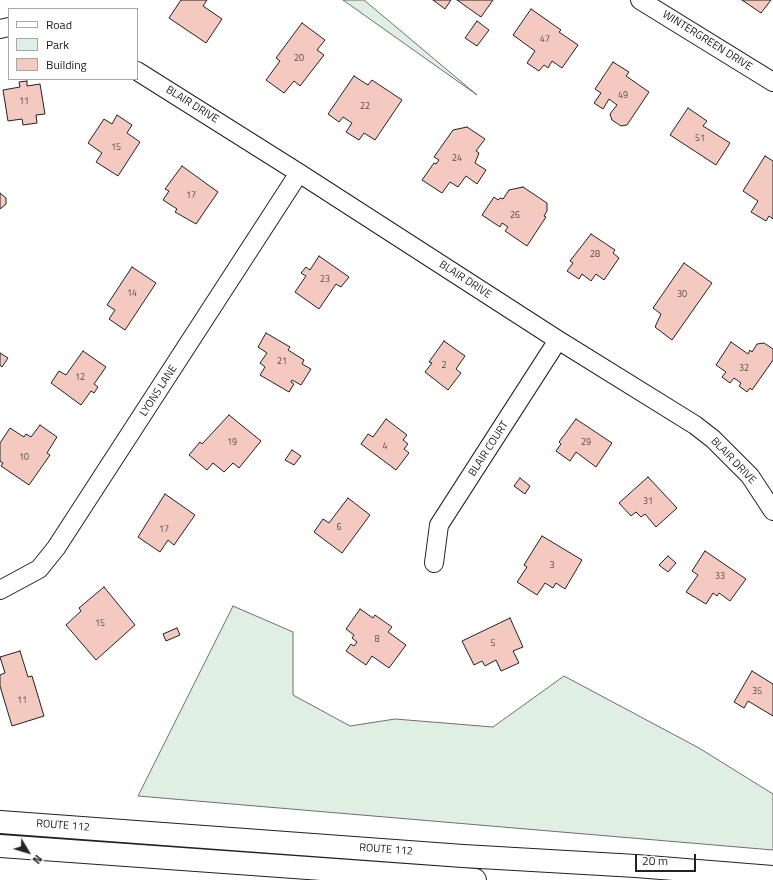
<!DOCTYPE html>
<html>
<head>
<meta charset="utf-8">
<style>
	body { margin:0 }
	#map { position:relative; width:773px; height:880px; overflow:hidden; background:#fff; font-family:"Titillium Web",sans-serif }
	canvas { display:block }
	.legend { position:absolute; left:8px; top:8px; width:130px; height:72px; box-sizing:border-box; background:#fff; border:1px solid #a7a7a7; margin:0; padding:5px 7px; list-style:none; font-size:12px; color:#222 }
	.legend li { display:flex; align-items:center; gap:8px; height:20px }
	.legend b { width:20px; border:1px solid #a7a7a7 }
	.north { position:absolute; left:8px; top:832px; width:40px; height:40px; -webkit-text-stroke:3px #fff; paint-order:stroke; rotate:128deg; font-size:11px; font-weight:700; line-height:16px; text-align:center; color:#222 }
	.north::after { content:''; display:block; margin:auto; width:14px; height:18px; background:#222; clip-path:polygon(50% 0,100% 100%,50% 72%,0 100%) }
	.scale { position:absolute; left:635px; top:854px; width:61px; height:18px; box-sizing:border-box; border:2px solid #222; border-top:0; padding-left:5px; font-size:12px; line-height:14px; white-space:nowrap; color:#222; -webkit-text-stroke:3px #fff; paint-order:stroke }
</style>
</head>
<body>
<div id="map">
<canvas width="773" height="880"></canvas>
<ul class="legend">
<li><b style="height:5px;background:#fff"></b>Road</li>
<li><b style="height:11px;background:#e0efe3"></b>Park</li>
<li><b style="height:11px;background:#f3c9c0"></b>Building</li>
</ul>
<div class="north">N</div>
<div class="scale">20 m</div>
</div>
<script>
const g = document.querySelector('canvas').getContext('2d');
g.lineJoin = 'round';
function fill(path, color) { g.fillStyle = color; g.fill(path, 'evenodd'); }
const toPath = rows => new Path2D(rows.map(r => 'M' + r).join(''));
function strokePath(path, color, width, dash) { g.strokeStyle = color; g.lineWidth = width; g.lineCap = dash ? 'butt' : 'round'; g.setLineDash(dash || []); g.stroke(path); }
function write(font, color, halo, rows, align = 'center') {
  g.font = font + ' "Titillium Web",sans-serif'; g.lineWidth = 3; g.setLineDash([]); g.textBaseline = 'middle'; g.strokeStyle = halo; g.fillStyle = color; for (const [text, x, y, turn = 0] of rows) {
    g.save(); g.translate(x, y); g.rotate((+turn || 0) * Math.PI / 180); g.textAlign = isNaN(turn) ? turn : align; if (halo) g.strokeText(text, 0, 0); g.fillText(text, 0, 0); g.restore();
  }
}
const green = toPath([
	[343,0,364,0,477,95,343,0],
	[233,606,293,632,293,695,350,726,395,719,493,727,564,676,699,748,773,794,773,850,138,796,233,606]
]);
fill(green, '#e0efe3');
strokePath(green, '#6f6f6f', 1);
const building = toPath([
	[181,0,207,0,203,6,222,19,206,43,169,18,181,0],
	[433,0,451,0,445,9,433,0],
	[457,0,493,0,481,17,457,0],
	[742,0,771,0,761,13,742,0],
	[531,9,561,30,559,32,578,45,562,68,552,61,548,68,544,65,539,71,527,63,535,51,513,35,531,9],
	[477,21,489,30,477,46,465,38,477,21],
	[302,23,325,40,317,50,324,55,300,86,294,81,284,93,266,80,280,61,276,58,302,23],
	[613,62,629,72,626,76,649,92,627,125,621,126,612,120,610,114,617,105,609,99,603,109,594,103,601,93,595,89,613,62],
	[354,76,368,85,372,80,402,100,375,140,364,133,359,140,346,132,352,123,343,117,339,122,328,114,354,76],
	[27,81,27,86,40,84,45,114,36,115,37,123,23,125,22,119,8,121,3,90,20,87,19,82,27,81],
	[688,108,707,121,703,126,730,143,716,165,670,135,688,108],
	[117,115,132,125,127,133,140,142,118,176,96,162,102,153,88,143,104,119,112,124,117,115],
	[467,127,485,139,476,151,479,153,475,163,486,170,477,184,466,176,458,187,450,182,442,193,422,180,434,163,436,164,439,160,434,157,453,130,467,127],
	[765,156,773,161,773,219,769,216,766,221,751,212,758,201,743,191,765,156],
	[182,166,218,192,196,224,175,212,177,209,163,200,169,191,165,189,182,166],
	[523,187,547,203,547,211,544,216,546,217,527,246,505,231,508,227,502,223,500,227,482,215,494,197,498,200,500,198,503,199,509,190,523,187],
	[0,193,6,198,6,204,0,209,0,193],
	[591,234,615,250,613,253,619,258,604,280,596,274,591,281,582,274,579,279,567,271,573,263,570,261,591,234],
	[319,256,349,277,341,287,336,284,319,309,295,292,306,276,301,273,306,267,310,270,319,256],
	[684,263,712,283,672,340,655,327,661,314,653,308,684,263],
	[132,267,156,283,125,330,109,319,115,310,107,305,132,267],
	[266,333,290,347,288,350,304,360,302,364,311,369,301,385,292,380,291,382,294,384,289,392,260,375,265,367,260,363,267,353,258,347,266,333],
	[444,341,465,356,456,369,461,373,448,390,425,372,432,363,429,362,444,341],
	[731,342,748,354,750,350,752,352,757,344,764,343,773,349,773,360,752,390,750,388,747,392,739,386,741,383,734,378,730,383,722,377,726,372,716,365,731,342],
	[83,351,106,367,94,384,98,387,94,393,91,391,81,405,51,383,59,371,66,375,83,351],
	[0,353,8,358,2,367,0,365,0,353],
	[229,415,261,441,239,468,233,463,224,472,213,463,207,470,189,455,200,442,202,444,229,415],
	[386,419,407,435,403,440,408,444,404,449,409,453,396,470,361,444,368,434,373,437,386,419],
	[576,419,612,443,596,467,576,452,570,461,556,451,561,444,559,442,576,419],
	[40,425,57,437,47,453,50,455,29,485,1,466,3,463,0,461,0,443,10,428,24,437,26,434,31,437,40,425],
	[292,450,301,456,294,465,285,460,292,450],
	[648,477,677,508,656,527,645,514,641,517,636,512,631,516,619,503,648,477],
	[520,478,530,486,525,494,514,486,520,478],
	[165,494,195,515,174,545,168,540,160,552,138,537,165,494],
	[348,498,370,515,342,553,314,532,323,519,329,523,348,498],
	[542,536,582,560,565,589,556,583,553,588,545,583,537,595,517,582,527,567,524,565,542,536],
	[705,551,746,579,730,601,719,593,717,596,713,593,706,604,686,592,698,575,692,571,705,551],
	[668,556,676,563,668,572,659,565,668,556],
	[104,587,135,625,96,660,66,625,81,611,79,608,104,587],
	[360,609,373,618,375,615,392,627,388,632,406,645,389,668,372,656,366,665,346,651,351,644,354,646,357,642,352,638,354,635,346,629,360,609],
	[510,618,523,647,513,651,519,663,501,671,496,660,485,666,482,661,474,665,462,641,510,618],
	[177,628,180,635,166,641,163,634,177,628],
	[20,651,28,677,32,676,44,716,12,726,0,686,0,675,5,673,0,657,20,651],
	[752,671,773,684,773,716,748,701,744,708,734,702,752,671]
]);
fill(building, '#f3c9c0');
strokePath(building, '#222', 1);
const street = toPath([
	[640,0,773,82],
	[0,29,9,27],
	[137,71,299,173,558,340,695,425,713,439,750,476,773,511],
	[434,563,439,525,558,340],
	[0,590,39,569,56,548,299,173]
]);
const primary = toPath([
	[0,822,463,856,636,866,773,877],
	[0,846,475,880]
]);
strokePath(street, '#222', 20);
strokePath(primary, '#222', 24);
strokePath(street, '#fff', 18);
strokePath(primary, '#fff', 22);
write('9px', '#564c4a', null, [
	["47",545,40],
	["20",299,59],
	["49",623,96],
	["11",24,102],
	["22",365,107],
	["51",700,139],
	["15",116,148],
	["24",457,159],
	["17",191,196],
	["26",515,216],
	["28",595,255],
	["23",325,280],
	["14",132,294],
	["30",682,295],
	["21",282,362],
	["2",444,366],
	["32",744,369],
	["12",80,378],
	["19",232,443],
	["29",586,443],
	["4",385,447],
	["10",24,458],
	["31",648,502],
	["6",339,528],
	["17",164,530],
	["3",552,566],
	["33",720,577],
	["15",100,624],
	["8",377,640],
	["5",493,644],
	["35",757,692],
	["11",22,701]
]);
write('11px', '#222', '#fff', [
	["WINTERGREEN DRIVE",707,41,32],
	["BLAIR DRIVE",192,105,32],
	["BLAIR DRIVE",465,280,33],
	["LYONS LANE",159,391,-57],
	["BLAIR COURT",489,449,-57],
	["BLAIR DRIVE",733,461,46],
	["ROUTE 112",63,826,4],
	["ROUTE 112",386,850,4]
]);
</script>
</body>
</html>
